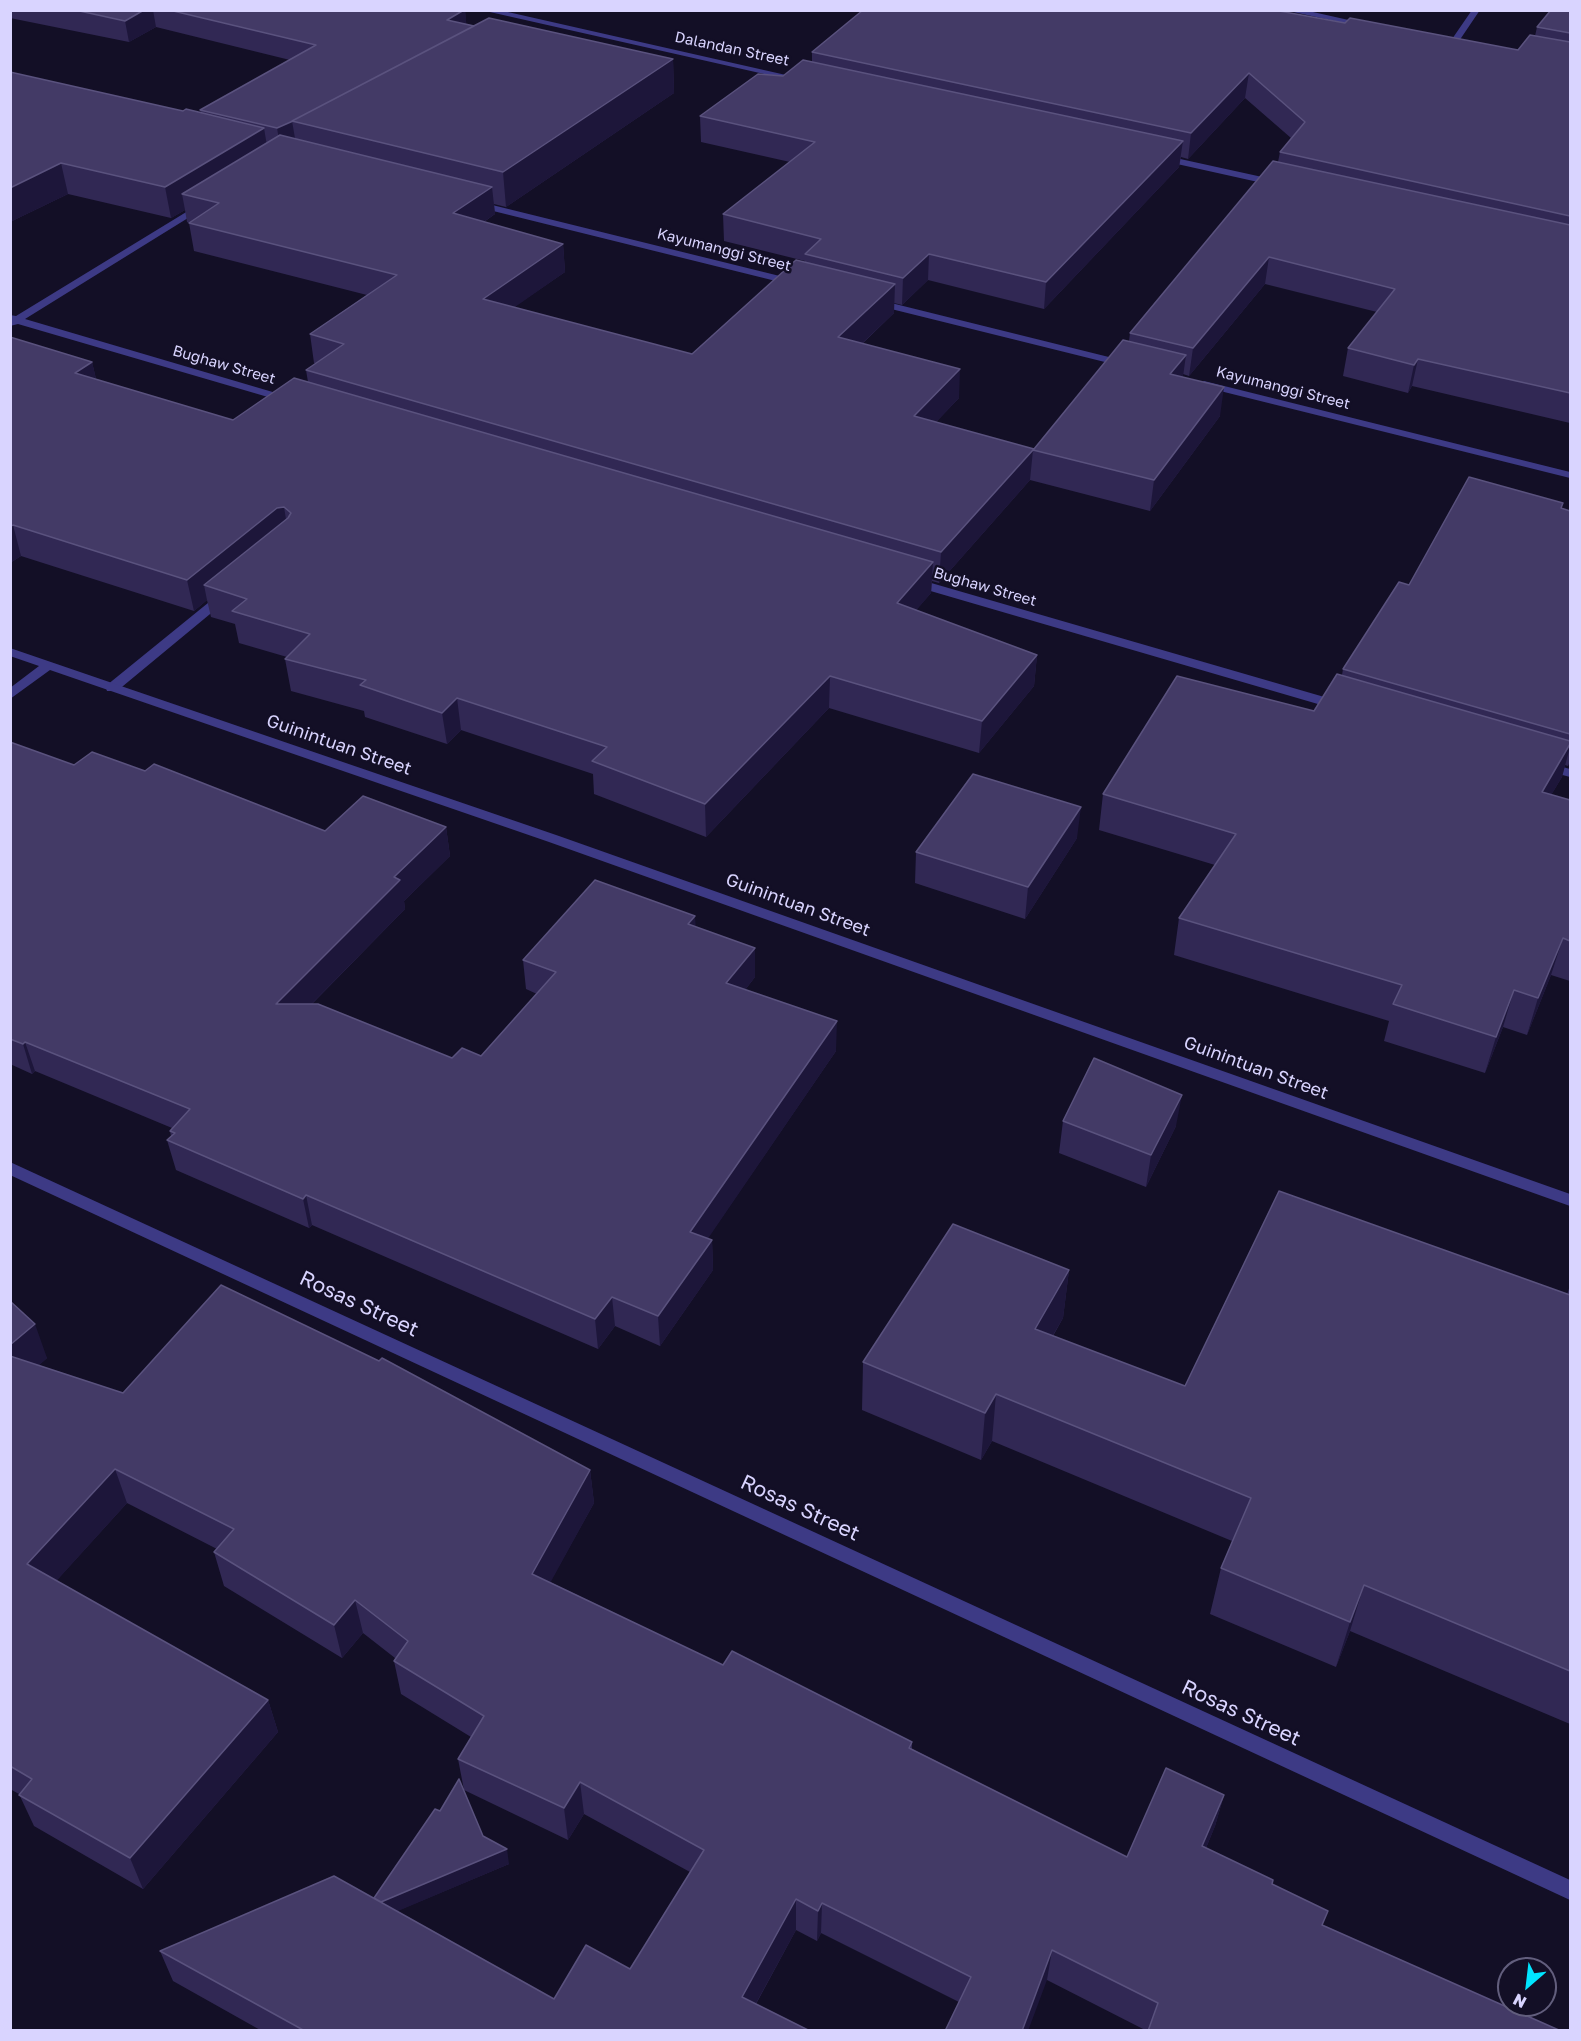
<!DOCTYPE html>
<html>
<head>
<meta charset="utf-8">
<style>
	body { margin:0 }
	#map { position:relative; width:1581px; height:2041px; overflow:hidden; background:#130f26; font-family:"Golos Text",sans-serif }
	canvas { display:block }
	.frame { position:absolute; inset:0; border:12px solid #d9d4ff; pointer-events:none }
	.north { position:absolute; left:1497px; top:1957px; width:60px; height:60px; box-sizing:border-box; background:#130f26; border:2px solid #625e7d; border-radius:50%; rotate:208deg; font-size:16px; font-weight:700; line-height:24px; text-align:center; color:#d9d4ff }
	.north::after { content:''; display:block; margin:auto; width:21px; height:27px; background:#00e5ff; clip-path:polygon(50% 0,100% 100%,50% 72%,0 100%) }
</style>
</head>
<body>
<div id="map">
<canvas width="1581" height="2041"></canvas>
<div class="frame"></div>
<div class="north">N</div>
</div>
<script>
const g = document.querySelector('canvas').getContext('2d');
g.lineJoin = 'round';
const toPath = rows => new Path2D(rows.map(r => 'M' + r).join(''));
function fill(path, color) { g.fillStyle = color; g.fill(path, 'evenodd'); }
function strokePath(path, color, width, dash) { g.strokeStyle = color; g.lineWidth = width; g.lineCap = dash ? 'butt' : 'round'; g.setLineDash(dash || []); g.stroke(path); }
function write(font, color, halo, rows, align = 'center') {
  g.font = font + ' "Golos Text",sans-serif'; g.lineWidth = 5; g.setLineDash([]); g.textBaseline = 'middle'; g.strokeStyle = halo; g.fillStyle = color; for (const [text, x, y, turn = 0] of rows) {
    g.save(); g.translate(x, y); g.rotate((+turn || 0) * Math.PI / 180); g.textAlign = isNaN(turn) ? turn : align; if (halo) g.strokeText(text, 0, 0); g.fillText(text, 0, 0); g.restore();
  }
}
fill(toPath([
	[1472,10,1480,10,1457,44,1451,44,1450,42,1472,10],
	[223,593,229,597,227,600,117,691,107,691,106,688,107,685,219,594,223,593]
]), '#3d3a85');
fill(toPath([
	[481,10,499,10,808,80,804,83,481,10],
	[1284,10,1304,10,1371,25,1367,28,1284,10],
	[1162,155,1276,180,1281,183,1276,186,1159,160,1157,158,1162,155],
	[476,201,800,281,801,283,796,286,473,206,473,202,476,201],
	[201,203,209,205,25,319,293,398,293,402,285,402,18,324,10,326,10,315,16,316,201,203],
	[875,299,1129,362,1130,364,1125,367,871,304,870,302,875,299],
	[1204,381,1570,472,1570,478,1200,386,1199,384,1204,381],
	[914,578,1345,703,1346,706,1345,709,1335,709,910,585,910,579,914,578],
	[10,648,559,836,1570,1194,1570,1206,549,842,50,670,10,699,10,688,39,666,10,656,10,648],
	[1545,762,1570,769,1570,777,1540,769,1538,766,1540,763,1545,762],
	[10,1162,1570,1880,1570,1900,10,1175,10,1162]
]), '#3d3a85');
fill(toPath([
	[10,10,465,10,466,24,673,59,674,93,506,207,494,204,495,214,484,222,563,244,565,272,514,307,692,354,804,263,805,261,724,241,723,214,790,162,701,142,700,116,812,62,812,52,1345,23,1518,50,1535,36,1537,27,1570,10,1570,423,1412,386,1408,393,1343,376,1348,348,1377,312,1265,284,1189,376,1183,374,1183,377,1220,416,1150,511,1030,480,939,583,932,581,931,593,916,610,1037,655,1034,686,979,753,829,708,706,837,594,794,593,774,461,730,447,744,365,717,364,711,291,691,285,659,287,657,239,643,235,624,211,617,207,600,194,611,21,556,10,563,10,337,92,362,96,379,233,420,308,382,306,370,316,364,314,363,310,334,367,295,194,251,189,223,187,222,185,210,171,218,68,194,10,222,10,72,183,111,201,113,200,110,290,60,156,27,129,42,10,18],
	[1245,98,1291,138,1280,152,1278,162,1130,333,1129,341,1034,449,936,422,959,398,862,344,894,313,894,303,902,305,928,280,1044,309,1179,167,1181,157,1188,159],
	[1562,508,1570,511,1570,762,1568,766,1565,765,1562,777,1551,795,1570,800,1570,981,1551,975,1527,1035,1503,1027,1485,1073,1384,1041,1389,1021,1174,955,1179,918,1215,865,1099,830,1103,794,1314,711,1342,675,1343,669,1409,585],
	[10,742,74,765,145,771,325,831,446,827,450,856,404,901,405,909,312,1004,452,1058,481,1056,537,994,526,989,523,960,696,927,755,948,755,977,745,990,836,1051,707,1239,712,1240,713,1270,660,1346,615,1326,598,1349,312,1225,309,1228,176,1170,167,1140,171,1136,170,1131,172,1128,35,1071,32,1074,10,1064],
	[1077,838,1025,919,915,883,916,852],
	[1063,1121,1176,1126,1146,1187,1059,1153],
	[1069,1270,1063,1318,1053,1336,1185,1386,1567,1295,1570,1285,1570,1724,1350,1631,1336,1667,1210,1614,1221,1568,1232,1541,992,1441,981,1460,862,1410,863,1362],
	[10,1301,47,1358,39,1365,123,1393,590,1470,594,1503,550,1582,723,1665,912,1742,912,1749,1127,1857,1224,1795,1215,1826,1206,1848,1272,1884,1323,1925,1561,2031,1147,2031,1047,1980,959,2002,821,1933,817,1941,796,1930,756,2004,810,2031,262,2031,173,1981,160,1951,374,1898,483,1836,509,1864,397,1911,554,1999,630,1969,690,1872,584,1814,568,1840,464,1790,458,1759,471,1737,401,1694,394,1661,395,1658,363,1633,342,1658,224,1586,214,1552,217,1549,127,1503,56,1581,268,1700,278,1732,143,1889,34,1826,19,1794,10,1789]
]), '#312854');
fill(toPath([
	[144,10,153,10,156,27,129,42,125,21],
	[465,10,467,30,447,20],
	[673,59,674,93,506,207,503,172],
	[1249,73,1245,98,1188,159,1191,133],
	[292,121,296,144,281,151,277,128],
	[264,128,269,158,182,194,185,210,171,218,165,187],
	[1183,141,1179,167,1044,309,1046,282],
	[61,163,68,194,10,222,10,188],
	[492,187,495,214,456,241,453,213],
	[563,244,565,272,485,328,483,299],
	[929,254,928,280,902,305,903,278],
	[1269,257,1265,284,1189,376,1193,348],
	[895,284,894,313,837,367,838,337],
	[1186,355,1182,384,1170,374],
	[1418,359,1412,386,1408,393,1414,365],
	[92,362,99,392,75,373],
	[960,369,959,398,913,446,914,416],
	[1224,387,1220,416,1150,511,1154,480],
	[1033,450,1030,480,939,583,941,552],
	[284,507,289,538,204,585,207,600,194,611,187,580,277,508],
	[13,525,21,556,10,563,10,527],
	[933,562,931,593,896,634,897,603],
	[1037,655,1034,686,979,753,982,721],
	[830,676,829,708,706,837,705,804],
	[457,698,461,730,447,744,442,713],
	[1570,744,1570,747,1562,777,1531,828,1542,792],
	[1081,807,1077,838,1025,919,1028,887],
	[446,827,450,856,404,901,405,909,282,1034,276,1004,394,877],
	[695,916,697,946,688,924],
	[1563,938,1551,975,1527,1035,1538,998],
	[755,948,755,977,727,1013,726,983],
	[1514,990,1503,1027,1485,1073,1496,1037],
	[837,1021,836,1051,692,1262,690,1232],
	[25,1042,35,1071,32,1074,23,1044],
	[1182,1095,1176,1126,1146,1187,1151,1155],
	[306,1195,312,1225,309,1228,303,1199],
	[712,1240,713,1270,660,1346,658,1316],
	[1069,1270,1063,1318,1029,1376,1035,1329],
	[612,1297,615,1326,598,1349,595,1319],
	[35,1324,47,1358,15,1387,10,1376,10,1345],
	[996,1394,992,1441,981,1460,985,1413],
	[115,1469,127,1503,41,1598,27,1564],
	[590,1470,594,1503,537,1607,532,1574],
	[1364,1585,1350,1631,1336,1667,1350,1622],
	[355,1600,363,1633,342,1658,334,1625],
	[268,1700,278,1732,143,1889,130,1858],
	[580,1782,584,1814,568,1840,564,1808],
	[1224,1795,1215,1826,1194,1877,1202,1846],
	[507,1849,509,1864,372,1922,368,1907],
	[796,1899,796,1930,743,2027,742,1997],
	[822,1903,821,1933,817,1941,818,1911],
	[1052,1950,1047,1980,1028,2031,1022,2031]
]), '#1d163a');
const building = toPath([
	[75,10,144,10,125,21,75,10],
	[169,10,464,10,447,20,474,26,292,121,293,121,277,128,200,110,316,45,169,10],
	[863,10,1274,10,1345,23,1350,18,1518,50,1530,35,1570,42,1570,216,1280,152,1305,122,1249,73,1191,133,812,52,863,10],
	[1551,10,1570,10,1570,33,1537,27,1551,10],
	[489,18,673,59,503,172,292,121,489,18],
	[803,60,1183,141,1046,282,929,254,903,278,805,254,821,239,723,214,815,142,700,116,758,74,783,76,803,60],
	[10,72,183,111,186,109,264,128,165,187,61,163,10,188,10,72],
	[280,135,492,187,453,213,563,244,483,299,692,354,796,260,895,284,838,337,960,369,914,416,1034,449,1123,340,1186,355,1170,374,1224,387,1154,480,1033,450,941,552,306,370,344,344,310,334,397,275,189,223,219,203,182,194,280,135],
	[1273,161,1570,225,1570,393,1418,359,1414,365,1348,348,1395,289,1269,257,1193,348,1130,333,1273,161],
	[10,337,92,362,75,373,233,420,294,378,933,562,897,603,1037,655,982,721,830,676,705,804,592,761,607,747,457,698,442,713,360,685,366,680,285,659,310,634,232,611,247,599,204,585,288,518,291,513,284,507,277,508,187,580,13,525,10,527,10,337],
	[1469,477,1563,503,1561,508,1570,511,1570,734,1343,669,1399,582,1409,585,1469,477],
	[1337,674,1570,741,1570,744,1542,792,1570,800,1570,941,1563,938,1538,998,1514,990,1496,1037,1393,1004,1402,985,1179,918,1236,834,1103,794,1177,676,1314,711,1337,674],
	[10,742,74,765,92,752,145,771,154,764,325,831,363,796,446,827,394,877,400,880,276,1004,318,1004,452,1058,462,1048,481,1056,556,972,523,960,595,880,695,916,688,924,755,948,726,983,837,1021,690,1232,712,1240,658,1316,612,1297,595,1319,306,1195,303,1199,167,1140,175,1133,170,1131,190,1109,25,1042,23,1044,10,1039,10,742],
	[973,774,1081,807,1028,887,916,852,973,774],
	[1094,1058,1182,1095,1151,1155,1063,1121,1094,1058],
	[1279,1191,1570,1295,1570,1292,1570,1671,1364,1585,1350,1622,1221,1568,1251,1498,996,1394,985,1413,863,1362,953,1224,1069,1270,1035,1329,1185,1386,1279,1191],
	[221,1285,379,1361,382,1358,590,1470,532,1574,723,1665,732,1651,912,1742,909,1748,1127,1857,1166,1768,1224,1795,1202,1846,1273,1880,1272,1884,1328,1911,1322,1925,1561,2031,1148,2031,1158,2003,1052,1950,1022,2031,945,2031,971,1977,822,1903,818,1911,796,1899,742,1997,810,2031,305,2031,160,1951,334,1876,554,1999,586,1945,630,1969,704,1850,580,1782,564,1808,458,1759,484,1716,394,1661,408,1641,355,1600,334,1625,214,1552,234,1529,115,1469,27,1564,268,1700,130,1858,19,1795,32,1779,10,1766,10,1356,123,1393,221,1285],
	[10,1301,35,1324,10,1345,10,1301],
	[459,1779,483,1836,507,1849,381,1902,374,1898,435,1809,440,1811,459,1779]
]);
fill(building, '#433a66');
strokePath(building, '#5a527e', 1.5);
write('15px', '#d9d4ff', '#130f26', [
	["Dalandan Street",732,49,12],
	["Kayumanggi Street",724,250,14],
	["Bughaw Street",224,365,16],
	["Kayumanggi Street",1283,388,14],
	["Bughaw Street",985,587,16]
]);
write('18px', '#d9d4ff', '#130f26', [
	["Guinintuan Street",339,745,19],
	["Guinintuan Street",798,905,20],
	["Guinintuan Street",1256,1068,20]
]);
write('21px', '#d9d4ff', '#130f26', [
	["Rosas Street",359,1304,25],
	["Rosas Street",800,1508,25],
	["Rosas Street",1241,1713,25]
]);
</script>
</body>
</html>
